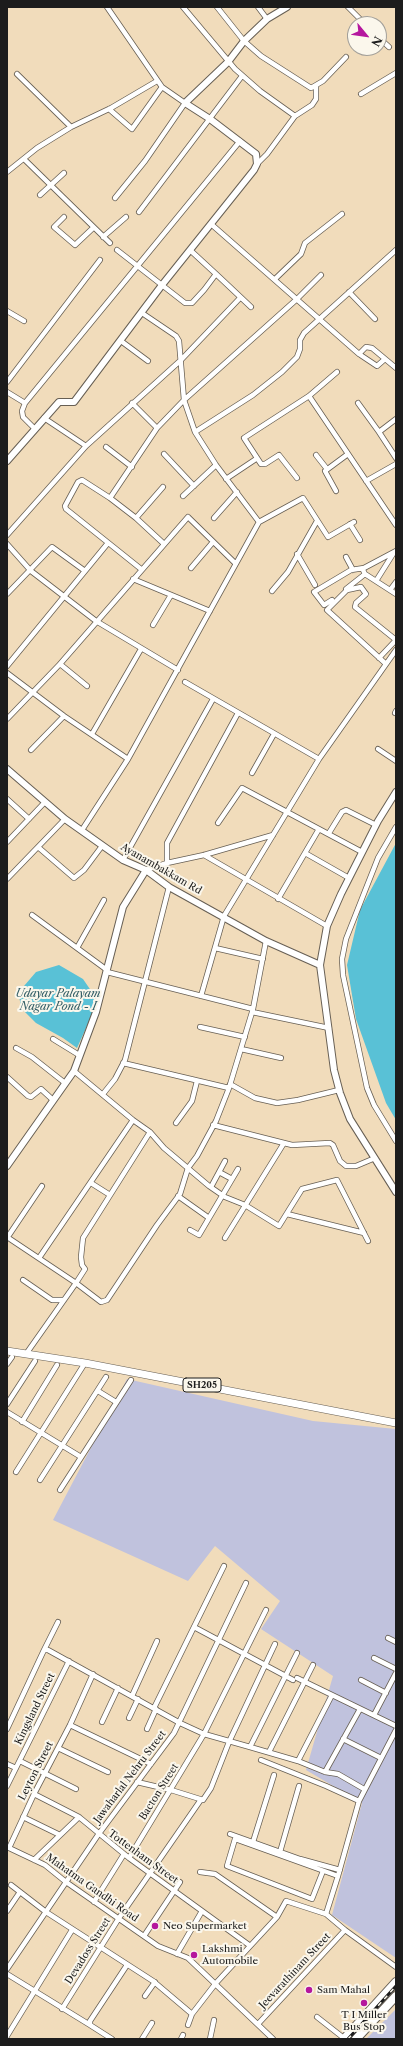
<!DOCTYPE html>
<html>
<head>
<meta charset="utf-8">
<style>
	body { margin:0 }
	#map { position:relative; width:403px; height:2046px; overflow:hidden; background:#f1dcbb; font-family:"Libre Caslon Text",serif }
	canvas { display:block }
	.frame { position:absolute; inset:0; border:8px solid #1c1c1c; pointer-events:none }
	.north { position:absolute; left:347px; top:16px; width:40px; height:40px; box-sizing:border-box; background:#fbf7ec; border:1px solid #a29f99; border-radius:50%; rotate:119deg; font-size:11px; font-weight:700; line-height:16px; text-align:center; color:#1c1c1c }
	.north::after { content:''; display:block; margin:auto; width:14px; height:18px; background:#b5179e; clip-path:polygon(50% 0,100% 100%,50% 72%,0 100%) }
</style>
</head>
<body>
<div id="map">
<canvas width="403" height="2046"></canvas>
<div class="frame"></div>
<div class="north">N</div>
</div>
<script>
const g = document.querySelector('canvas').getContext('2d');
g.lineJoin = 'round';
function fill(path, color) { g.fillStyle = color; g.fill(path, 'evenodd'); }
const toPath = rows => new Path2D(rows.map(r => 'M' + r).join(''));
function strokePath(path, color, width, dash) { g.strokeStyle = color; g.lineWidth = width; g.lineCap = dash ? 'butt' : 'round'; g.setLineDash(dash || []); g.stroke(path); }
function write(font, color, halo, rows, align = 'center') {
  g.font = font + ' "Libre Caslon Text",serif'; g.lineWidth = 4; g.setLineDash([]); g.textBaseline = 'middle'; g.strokeStyle = halo; g.fillStyle = color; for (const [text, x, y, turn = 0] of rows) {
    g.save(); g.translate(x, y); g.rotate((+turn || 0) * Math.PI / 180); g.textAlign = isNaN(turn) ? turn : align; if (halo) g.strokeText(text, 0, 0); g.fillText(text, 0, 0); g.restore();
  }
}
fill(toPath([
	[127,1379,313,1421,396,1429,396,1958,332,1915,362,1803,306,1770,333,1676,261,1629,280,1601,215,1546,188,1581,53,1520],
	[396,2009,396,2039,366,2039]
]), '#c0c2dd');
fill(toPath([
	[396,843,396,1120,386,1103,356,1019,347,965,360,910],
	[59,965,83,979,96,998,91,1017,77,1048,63,1038,36,1023,22,1009,18,993,36,972]
]), '#59c1d6');
const street = toPath([
	[107,7,162,87,185,103,145,161,115,198],
	[183,7,235,69,260,91,295,116],
	[217,7,244,41,261,56,311,88,323,81,346,57],
	[258,7,267,19],
	[348,7,365,24],
	[379,38,389,47],
	[17,74,71,127],
	[361,94,396,73],
	[109,109,132,129,162,87],
	[24,159,110,243],
	[257,164,267,154,295,116,312,105,316,99,316,86],
	[7,172,37,148,71,127,111,108,157,81],
	[40,195,64,173],
	[139,212,242,76],
	[64,217,54,227,75,245,93,228],
	[211,224,359,354,366,347,372,348,396,368],
	[103,237,126,217],
	[117,250,185,303,192,303,204,290,216,274,190,250],
	[216,274,251,307],
	[275,279,301,254,305,243,342,214],
	[349,292,375,319],
	[7,311,24,321],
	[142,313,176,336,179,341,184,400,195,432,216,465,259,522],
	[121,341,148,361],
	[359,354,377,366,385,359],
	[7,382,100,260],
	[7,392,25,403,22,411,23,417,35,429],
	[309,396,396,525],
	[25,403,240,141],
	[132,403,157,428],
	[358,403,379,432],
	[44,418,86,446],
	[396,419,379,432,396,458],
	[195,432,253,395,282,372,297,357,300,349,300,340,304,333,396,250],
	[106,447,132,467],
	[164,454,194,486],
	[316,455,327,469],
	[297,478,279,455,265,464,261,464,244,438,309,396,337,372],
	[226,479,256,459],
	[366,481,396,464],
	[336,491,325,471,348,454],
	[183,496,216,465],
	[110,498,82,480,78,482,65,506,66,509,141,569],
	[136,518,163,487],
	[214,518,237,492],
	[350,524,360,540],
	[7,535,86,446,181,360,240,298],
	[163,543,136,518,110,498,157,428,184,400,297,299,321,275],
	[7,544,31,571,96,621,178,670],
	[396,551,364,568,363,570,365,574,396,594],
	[297,554,315,585],
	[346,557,353,570],
	[191,568,213,542],
	[133,579,210,611],
	[376,581,393,554],
	[346,589,365,574],
	[390,590,396,582],
	[272,591,288,572,317,521],
	[7,594,52,547,85,571],
	[332,600,324,605,314,592,351,570,364,568],
	[153,625,171,595],
	[379,658,396,640],
	[60,664,87,686],
	[386,664,327,610,347,590,361,587,366,594,356,603,355,607,396,640],
	[7,666,108,543],
	[7,673,64,716,128,759],
	[185,682,319,759],
	[395,713,396,711],
	[7,719,60,664,188,517,235,563],
	[92,734,141,649],
	[378,749,396,761],
	[31,750,64,716],
	[252,773,274,734],
	[7,799,29,819],
	[218,823,242,788,362,852],
	[396,827,378,858,346,939,342,959,343,975,367,1088,374,1105,396,1141],
	[82,830,128,759,259,522,303,498,328,537,354,522],
	[329,833,342,812,346,810,376,825],
	[7,842,45,802],
	[38,847,74,878,84,870,102,846],
	[305,853,349,878],
	[204,855,327,926],
	[123,860,213,699],
	[167,863,167,843,238,713],
	[146,870,167,863,204,855,273,835],
	[7,879,65,819],
	[278,899,319,829],
	[104,900,77,948,107,970],
	[32,915,77,948],
	[215,948,263,959],
	[107,972,253,1009],
	[201,996,224,916,319,759,396,650],
	[252,1012,329,1028],
	[200,1027,245,1037],
	[53,1039,79,1055],
	[16,1048,32,1057,65,1083],
	[241,1049,281,1058],
	[123,1063,229,1088],
	[74,1071,133,1120,150,1132,164,1148,209,1186,225,1197,245,1205,279,1226,302,1189,337,1180,368,1241],
	[7,1077,28,1096,31,1097,41,1089,53,1100],
	[230,1084,255,1098,277,1103,298,1100,339,1090],
	[103,1094,115,1079,125,1060,169,887],
	[176,1123,192,1101,197,1081],
	[213,1125,292,1145,330,1143,333,1145,340,1161,346,1166,356,1166,375,1158],
	[219,1172,232,1179],
	[91,1183,110,1195],
	[211,1187,225,1161],
	[178,1196,209,1218],
	[287,1214,364,1233],
	[190,1230,199,1235,238,1169],
	[7,1237,76,1283,85,1269,82,1265,81,1257,83,1238,150,1132],
	[7,1238,42,1186],
	[225,1238,284,1143],
	[39,1258,133,1120],
	[23,1280,52,1300,64,1300],
	[26,1354,76,1283,101,1302,107,1300,157,1225,180,1194,188,1168,197,1156,216,1121,229,1088,253,1009,266,941],
	[7,1364,12,1357],
	[98,1391,116,1402],
	[7,1404,35,1361],
	[7,1412,81,1457],
	[22,1422,57,1365],
	[16,1472,85,1363],
	[40,1480,106,1377],
	[60,1490,131,1380],
	[194,1627,293,1680],
	[388,1638,396,1642],
	[44,1650,58,1622],
	[374,1658,396,1669],
	[297,1678,396,1726],
	[361,1680,386,1693],
	[132,1696,157,1641],
	[154,1708,224,1566],
	[360,1709,325,1772,338,1774,364,1789],
	[374,1715,396,1673],
	[129,1718,138,1699],
	[102,1722,118,1688],
	[70,1725,151,1764],
	[7,1729,44,1650,48,1650,180,1723,204,1734,250,1747,297,1653],
	[147,1729,156,1709],
	[343,1739,381,1758],
	[250,1747,298,1761,325,1772],
	[58,1748,108,1772],
	[269,1752,313,1665],
	[261,1760,326,1786,359,1801,338,1876,326,1914],
	[20,1761,76,1789],
	[298,1761,332,1695],
	[7,1764,16,1768],
	[137,1782,171,1790,203,1800,211,1788,229,1742,275,1644],
	[7,1786,69,1661],
	[34,1794,79,1817],
	[359,1801,396,1730],
	[23,1817,60,1835],
	[230,1834,300,1859,340,1870],
	[253,1842,274,1775],
	[7,1847,45,1865,66,1882,158,1946,188,1958,273,2039],
	[9,1848,34,1794,70,1725,93,1674],
	[280,1852,299,1786],
	[129,1858,204,1734,266,1610],
	[34,1860,79,1817,129,1858,249,1945],
	[323,1871,312,1899,227,1866,235,1839,338,1876],
	[200,1872,215,1874,277,1917],
	[11,1885,46,1912,153,1981,192,2014],
	[94,1902,124,1854],
	[7,1911,20,1892],
	[144,1936,180,1882],
	[177,1954,202,1911],
	[7,1969,98,1835,174,1733,246,1583],
	[7,1974,90,2025],
	[145,1996,155,1982],
	[62,2009,119,1918,200,1801],
	[317,2017,345,2039],
	[258,2024,345,1930],
	[188,2025,192,2014,216,1983,277,1917,286,1901,326,1914,345,1930,396,1967],
	[7,2036,72,1930],
	[112,2039,90,2025,90,2021,127,1965],
	[142,2039,152,2023],
	[181,2039,183,2035],
	[210,2039,214,2020]
]);
const secondary = toPath([
	[7,461,59,402,74,402,162,285,254,170,257,164,256,154,210,119,185,103,228,62,244,41,267,19,287,7],
	[7,769,65,819,123,860,146,870,169,887,266,941,320,965],
	[396,792,378,821,341,894,327,926,320,965,334,1070,340,1093,350,1119,396,1192],
	[7,1166,74,1071,96,1012,123,907,146,870]
]);
const primary = toPath([
	[7,1351,85,1363,396,1423]
]);
const highway = toPath([
	[344,2039,396,1982],
	[356,2039,396,1996]
]);
strokePath(street, '#675f54', 6);
strokePath(secondary, '#675f54', 8);
strokePath(primary, '#675f54', 8);
strokePath(highway, '#675f54', 10);
strokePath(street, '#fff', 4.5);
strokePath(secondary, '#fff', 6);
strokePath(primary, '#fff', 7);
strokePath(highway, '#fff', 8);
const rail = toPath([
	[348,2039,396,1986]
]);
strokePath(rail, '#1c1c1c', 3);
strokePath(rail, '#fbf7ec', 1.5, [4.5]);
for (const [x, y, r, color] of [
	[155,1926,4,"#b5179e"],
	[194,1955,4,"#b5179e"],
	[309,1990,4,"#b5179e"],
	[364,2003,4,"#b5179e"]
]) { const dot = new Path2D(); dot.arc(x, y, r, 0, 2 * Math.PI); g.fillStyle = color; g.fill(dot); strokePath(dot, '#fbf7ec', 1.5); }
for (const [x, y, w] of [
	[202,1385,38]
]) { const box = new Path2D(); box.roundRect(x - w / 2, y - 7, w, 14, 3); g.fillStyle = '#fbf7ec'; g.fill(box); strokePath(box, '#1c1c1c', 1); }
write('bold 9px', '#1c1c1c', null, [
	["SH205",202,1385]
]);
write('10px', '#1c1c1c', '#fbf7ec', [
	["Ayanambakkam Rd",161,869,30],
	["Kingsland Street",35,1709,-64],
	["Leyton Street",36,1771,-63],
	["Jawaharlal Nehru Street",130,1777,-53],
	["Bacton Street",159,1792,-58],
	["Tottenham Street",143,1857,36],
	["Mahatma Gandhi Road",92,1888,35],
	["Devadoss Street",88,1951,-58],
	["Jeevarathinam Street",295,1971,-47]
]);
write('10px', '#1c1c1c', '#fbf7ec', [
	["Neo Supermarket",163,1926],
	["Lakshmi",202,1949],
	["Automobile",202,1961],
	["Sam Mahal",317,1990],
	["T I Miller",364,2015,"center"],
	["Bus Stop",364,2027,"center"]
], 'left');
write('italic 11px', '#345e66', '#fbf7ec', [
	["Udayar Palayam",58,994],
	["Nagar Pond - I",58,1007]
]);
</script>
</body>
</html>
